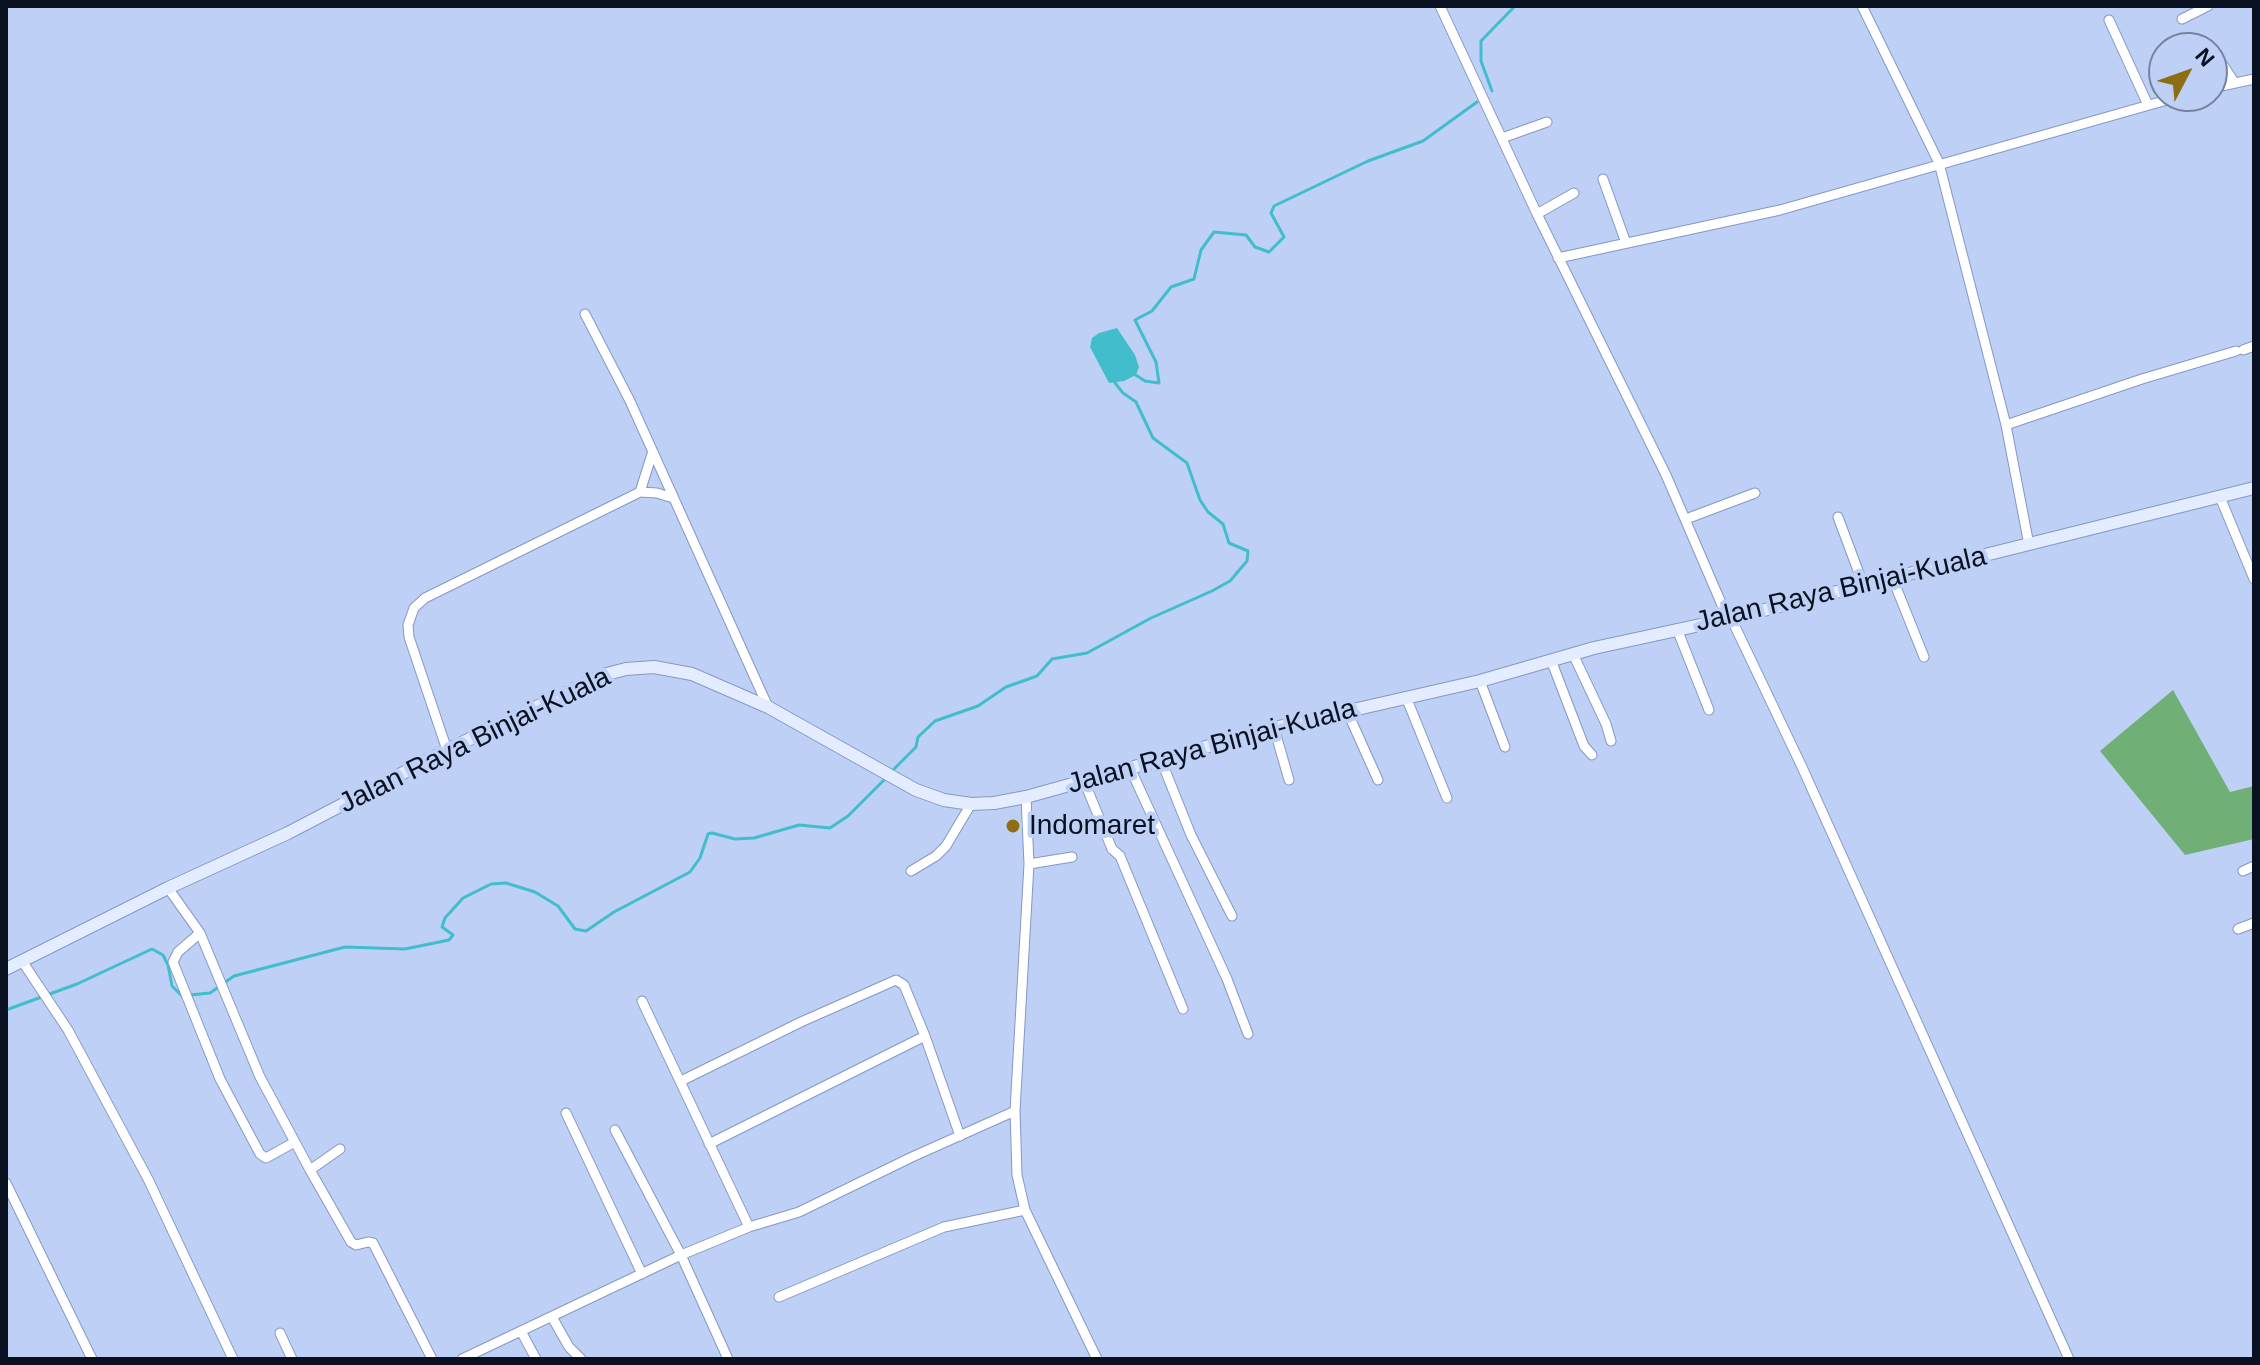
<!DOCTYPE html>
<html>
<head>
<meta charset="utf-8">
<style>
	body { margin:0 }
	#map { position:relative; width:2260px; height:1365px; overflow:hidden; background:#bfd0f6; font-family:Helvetica,sans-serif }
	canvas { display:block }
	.frame { position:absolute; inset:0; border:8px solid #091020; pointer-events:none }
	.north { position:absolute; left:2148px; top:32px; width:80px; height:80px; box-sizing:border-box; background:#bfd0f6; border:2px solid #7683a0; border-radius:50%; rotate:49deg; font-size:22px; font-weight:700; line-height:32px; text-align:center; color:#091020 }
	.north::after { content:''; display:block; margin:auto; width:28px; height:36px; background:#8f6e13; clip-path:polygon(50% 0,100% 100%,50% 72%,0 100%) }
</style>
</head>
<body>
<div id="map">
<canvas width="2260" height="1365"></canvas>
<div class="frame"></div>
<div class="north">N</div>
</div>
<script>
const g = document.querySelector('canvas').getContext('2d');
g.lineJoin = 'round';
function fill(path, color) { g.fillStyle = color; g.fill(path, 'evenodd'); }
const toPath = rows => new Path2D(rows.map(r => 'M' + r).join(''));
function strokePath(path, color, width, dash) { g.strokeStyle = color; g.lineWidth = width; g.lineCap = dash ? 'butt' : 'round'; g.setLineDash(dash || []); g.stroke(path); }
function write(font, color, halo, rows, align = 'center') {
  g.font = font + ' Helvetica,sans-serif'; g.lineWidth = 8; g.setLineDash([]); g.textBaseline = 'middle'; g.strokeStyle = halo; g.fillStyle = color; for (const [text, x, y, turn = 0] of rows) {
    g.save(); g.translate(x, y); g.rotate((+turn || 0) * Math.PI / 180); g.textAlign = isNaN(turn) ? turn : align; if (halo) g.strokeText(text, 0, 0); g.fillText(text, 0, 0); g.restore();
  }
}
fill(toPath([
	[2173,690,2230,792,2254,786,2254,839,2185,855,2100,751]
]), '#70b076');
fill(toPath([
	[1117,328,1135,355,1139,367,1136,375,1124,381,1109,383,1090,347,1092,338,1099,333]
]), '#42bdcb');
strokePath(toPath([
	[1492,91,1481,61,1481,41,1515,6],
	[1134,374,1145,381,1159,383,1156,362,1135,320,1152,311,1171,287,1194,279,1201,250,1214,232,1246,235,1255,247,1269,252,1284,237,1271,213,1274,206,1368,161,1423,141,1477,102],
	[892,771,916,747,918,737,935,721,978,706,1006,687,1037,676,1052,659,1087,653,1151,618,1212,591,1230,581,1247,561,1248,551,1229,543,1223,524,1208,512,1200,500,1187,463,1153,438,1136,402,1123,393,1115,383,1116,380],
	[190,995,210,993,234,976,345,947,405,949,449,940,453,935,442,927,445,918,463,898,491,884,506,883,535,892,558,906,575,929,586,931,614,912,690,872,700,858,708,834,712,833,735,839,754,838,799,825,830,828,848,816,887,777],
	[6,1010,77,984,152,949,163,955,168,965,172,986,182,996]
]), '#42bdcb', 3);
const minor = toPath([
	[1440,6,1537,214,1666,475,1728,619],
	[1862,6,1939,163,2006,425,2029,545],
	[2182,19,2208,6],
	[2109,20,2148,105],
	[2212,64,2223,65,2234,82],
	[2212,88,2254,79],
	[1502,138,1547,122],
	[1603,179,1626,243],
	[1537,214,1574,193],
	[1558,258,1780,210,2181,96],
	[585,314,630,401,768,707],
	[2243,350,2254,346],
	[2006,425,2142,379,2236,351],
	[640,492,652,454],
	[2220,497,2254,579],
	[1838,517,1863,584],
	[1686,519,1755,493],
	[1892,577,1924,657],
	[1731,618,1802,767,2069,1359],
	[1677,629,1709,710],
	[1573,654,1606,724,1611,741],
	[1551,660,1584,746,1592,755],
	[1480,681,1505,747],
	[1406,697,1447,798],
	[1347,711,1378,780],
	[1274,728,1289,780],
	[447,750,409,637,408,625,414,608,425,598,640,492,657,493,673,498],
	[1161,760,1191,835,1232,916],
	[1130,768,1227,979,1248,1034],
	[1084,781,1112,849,1120,856,1183,1009],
	[1026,797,1029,864,1015,1111,1017,1175,1025,1210,1097,1359],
	[1029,864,1072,857],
	[911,871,936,856,946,846,971,804],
	[2243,871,2254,866],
	[168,888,200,933,260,1077,310,1170],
	[2238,929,2254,923],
	[200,933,178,952,173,962,220,1079,260,1154,266,1158,293,1143],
	[22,961,68,1030,148,1179,233,1359],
	[642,1001,749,1227],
	[681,1081,801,1022,896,980,904,985,925,1036],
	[566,1113,642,1274],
	[615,1130,681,1255,728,1359],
	[709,1144,925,1036,960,1136],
	[340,1149,310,1170,351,1242,356,1245,368,1242,373,1243,432,1359],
	[6,1183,92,1359],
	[779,1297,944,1227,1025,1210],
	[552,1317,569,1347,581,1359],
	[521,1331,536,1359],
	[280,1333,292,1359],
	[462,1359,681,1255,749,1227,799,1212,912,1157,1015,1111]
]);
const secondary = toPath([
	[6,969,168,888,288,833,447,750,603,675,626,669,654,667,692,674,768,707,916,790,944,800,971,804,994,803,1026,797,1274,728,1480,681,1594,648,1728,619,2254,488]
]);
strokePath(minor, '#8498c5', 11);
strokePath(secondary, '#8498c5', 14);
strokePath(minor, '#fff', 9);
strokePath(secondary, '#e4ecff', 12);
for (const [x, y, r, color] of [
	[1013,826,8,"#8f6e13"]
]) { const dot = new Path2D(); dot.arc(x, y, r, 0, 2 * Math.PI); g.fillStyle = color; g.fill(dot); strokePath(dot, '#bfd0f6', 3); }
write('28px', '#091020', '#bfd0f6', [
	["Jalan Raya Binjai-Kuala",1841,590,-13],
	["Jalan Raya Binjai-Kuala",475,741,-26],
	["Jalan Raya Binjai-Kuala",1212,747,-15]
]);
write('28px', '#091020', '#bfd0f6', [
	["Indomaret",1029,826]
], 'left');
</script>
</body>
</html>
